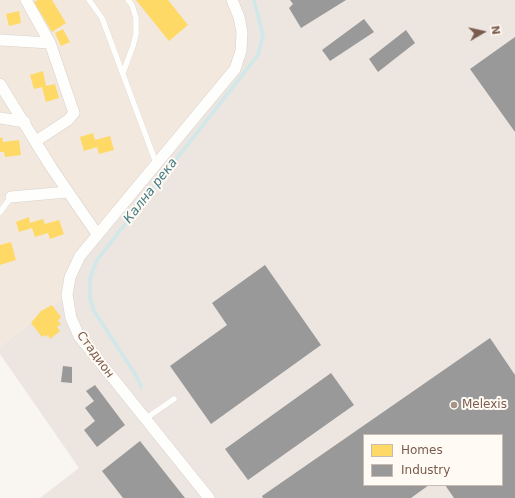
<!DOCTYPE html>
<html>
<head>
<meta charset="utf-8">
<style>
	body { margin:0 }
	#map { position:relative; width:515px; height:498px; overflow:hidden; background:#f9f5f0; font-family:"DejaVu Sans",sans-serif }
	canvas { display:block }
	.legend { position:absolute; left:363px; top:434px; width:140px; height:52px; box-sizing:border-box; background:#fffaf3; border:1px solid #cabbb1; margin:0; padding:5px 7px; list-style:none; font-size:12px; color:#7a5c4d }
	.legend li { display:flex; align-items:center; gap:8px; height:20px }
	.legend b { width:20px; border:1px solid #cabbb1 }
	.north { position:absolute; left:463px; top:12px; width:40px; height:40px; -webkit-text-stroke:3px #fffaf3; paint-order:stroke; rotate:81deg; font-size:11px; font-weight:700; line-height:16px; text-align:center; color:#7a5c4d }
	.north::after { content:''; display:block; margin:auto; width:14px; height:18px; background:#7a5c4d; clip-path:polygon(50% 0,100% 100%,50% 72%,0 100%) }
</style>
</head>
<body>
<div id="map">
<canvas width="515" height="498"></canvas>
<ul class="legend">
<li><b style="height:11px;background:#ffd966"></b>Homes</li>
<li><b style="height:11px;background:#999"></b>Industry</li>
</ul>
<div class="north">N</div>
</div>
<script>
const g = document.querySelector('canvas').getContext('2d');
g.lineJoin = 'round';
function fill(path, color) { g.fillStyle = color; g.fill(path, 'evenodd'); }
const toPath = rows => new Path2D(rows.map(r => 'M' + r).join(''));
function strokePath(path, color, width, dash) { g.strokeStyle = color; g.lineWidth = width; g.lineCap = dash ? 'butt' : 'round'; g.setLineDash(dash || []); g.stroke(path); }
function write(font, color, halo, rows, align = 'center') {
  g.font = font + ' "DejaVu Sans",sans-serif'; g.lineWidth = 4; g.setLineDash([]); g.textBaseline = 'middle'; g.strokeStyle = halo; g.fillStyle = color; for (const [text, x, y, turn = 0] of rows) {
    g.save(); g.translate(x, y); g.rotate((+turn || 0) * Math.PI / 180); g.textAlign = isNaN(turn) ? turn : align; if (halo) g.strokeText(text, 0, 0); g.fillText(text, 0, 0); g.restore();
  }
}
fill(toPath([
	[0,0,232,0,241,51,67,295,0,347]
]), '#f2e8de');
fill(toPath([
	[232,0,515,0,515,498,40,498,79,468,0,354,0,347,67,295,80,256,235,69,241,51],
	[364,435,502,435,502,485,364,485]
]), '#ede5e0');
fill(toPath([
	[38,0,52,0,66,23,52,32,34,2],
	[136,0,168,0,188,25,169,41],
	[19,11,21,23,9,26,6,14],
	[63,29,70,42,61,46,55,33],
	[43,71,46,86,55,84,59,98,46,102,42,87,34,89,30,75],
	[93,133,95,140,110,136,114,150,99,154,97,147,84,151,80,137],
	[2,137,3,142,19,140,21,155,5,157,4,152,0,152,0,138],
	[29,217,30,223,43,219,45,224,59,220,64,234,50,239,48,233,35,237,32,228,19,232,16,222],
	[11,242,16,260,0,265,0,245],
	[52,305,61,317,58,321,61,324,57,327,60,331,50,339,48,335,46,337,44,335,42,337,31,323,41,311]
]), '#ffd966');
fill(toPath([
	[290,0,346,0,301,28,289,8,293,4],
	[364,19,374,32,330,61,322,50],
	[406,30,415,43,378,72,369,59],
	[515,37,515,132,470,69],
	[265,265,321,345,211,424,170,366,227,325,212,303],
	[490,338,515,375,515,498,454,498,445,485,502,485,502,435,364,435,364,485,429,485,411,498,263,498,262,496],
	[63,366,72,367,72,383,61,382],
	[331,373,354,405,248,480,225,449],
	[95,385,125,425,97,447,84,430,95,421,85,408,94,401,86,391],
	[140,441,185,498,123,498,102,471]
]), '#999');
strokePath(toPath([
	[141,387,137,377,94,311,90,298,90,278,97,260,258,55,263,35,254,0]
]), '#d0e8ea', 3.5);
const lane = toPath([
	[89,0,102,18,156,163],
	[123,73,133,46,136,34,136,18,132,5,128,0],
	[0,212,11,197],
	[145,419,174,399]
]);
const street = toPath([
	[26,0,50,43,74,113,68,120,36,141],
	[0,40,50,43],
	[0,84,51,167,97,234],
	[0,118,25,122],
	[11,197,67,192],
	[209,498,79,336,71,318,67,295,70,277,80,256,235,69,241,51,242,32,239,17,232,0]
]);
strokePath(lane, '#d7d1cb', 6);
strokePath(street, '#d7d1cb', 12);
strokePath(lane, '#fefefd', 5.5);
strokePath(street, '#fefefd', 11);
for (const [x, y, r, color] of [
	[454,405,4,"#a69286"]
]) { const dot = new Path2D(); dot.arc(x, y, r, 0, 2 * Math.PI); g.fillStyle = color; g.fill(dot); strokePath(dot, '#fffaf3', 1.5); }
write('12px', '#7a5c4d', '#fffaf3', [
	["Стадион",95,355,54]
]);
write('12px', '#7a5c4d', '#fffaf3', [
	["Мelexis",462,405]
], 'left');
write('italic 13px', '#437c86', '#fffaf3', [
	["Кална река",151,191,-52]
]);
</script>
</body>
</html>
